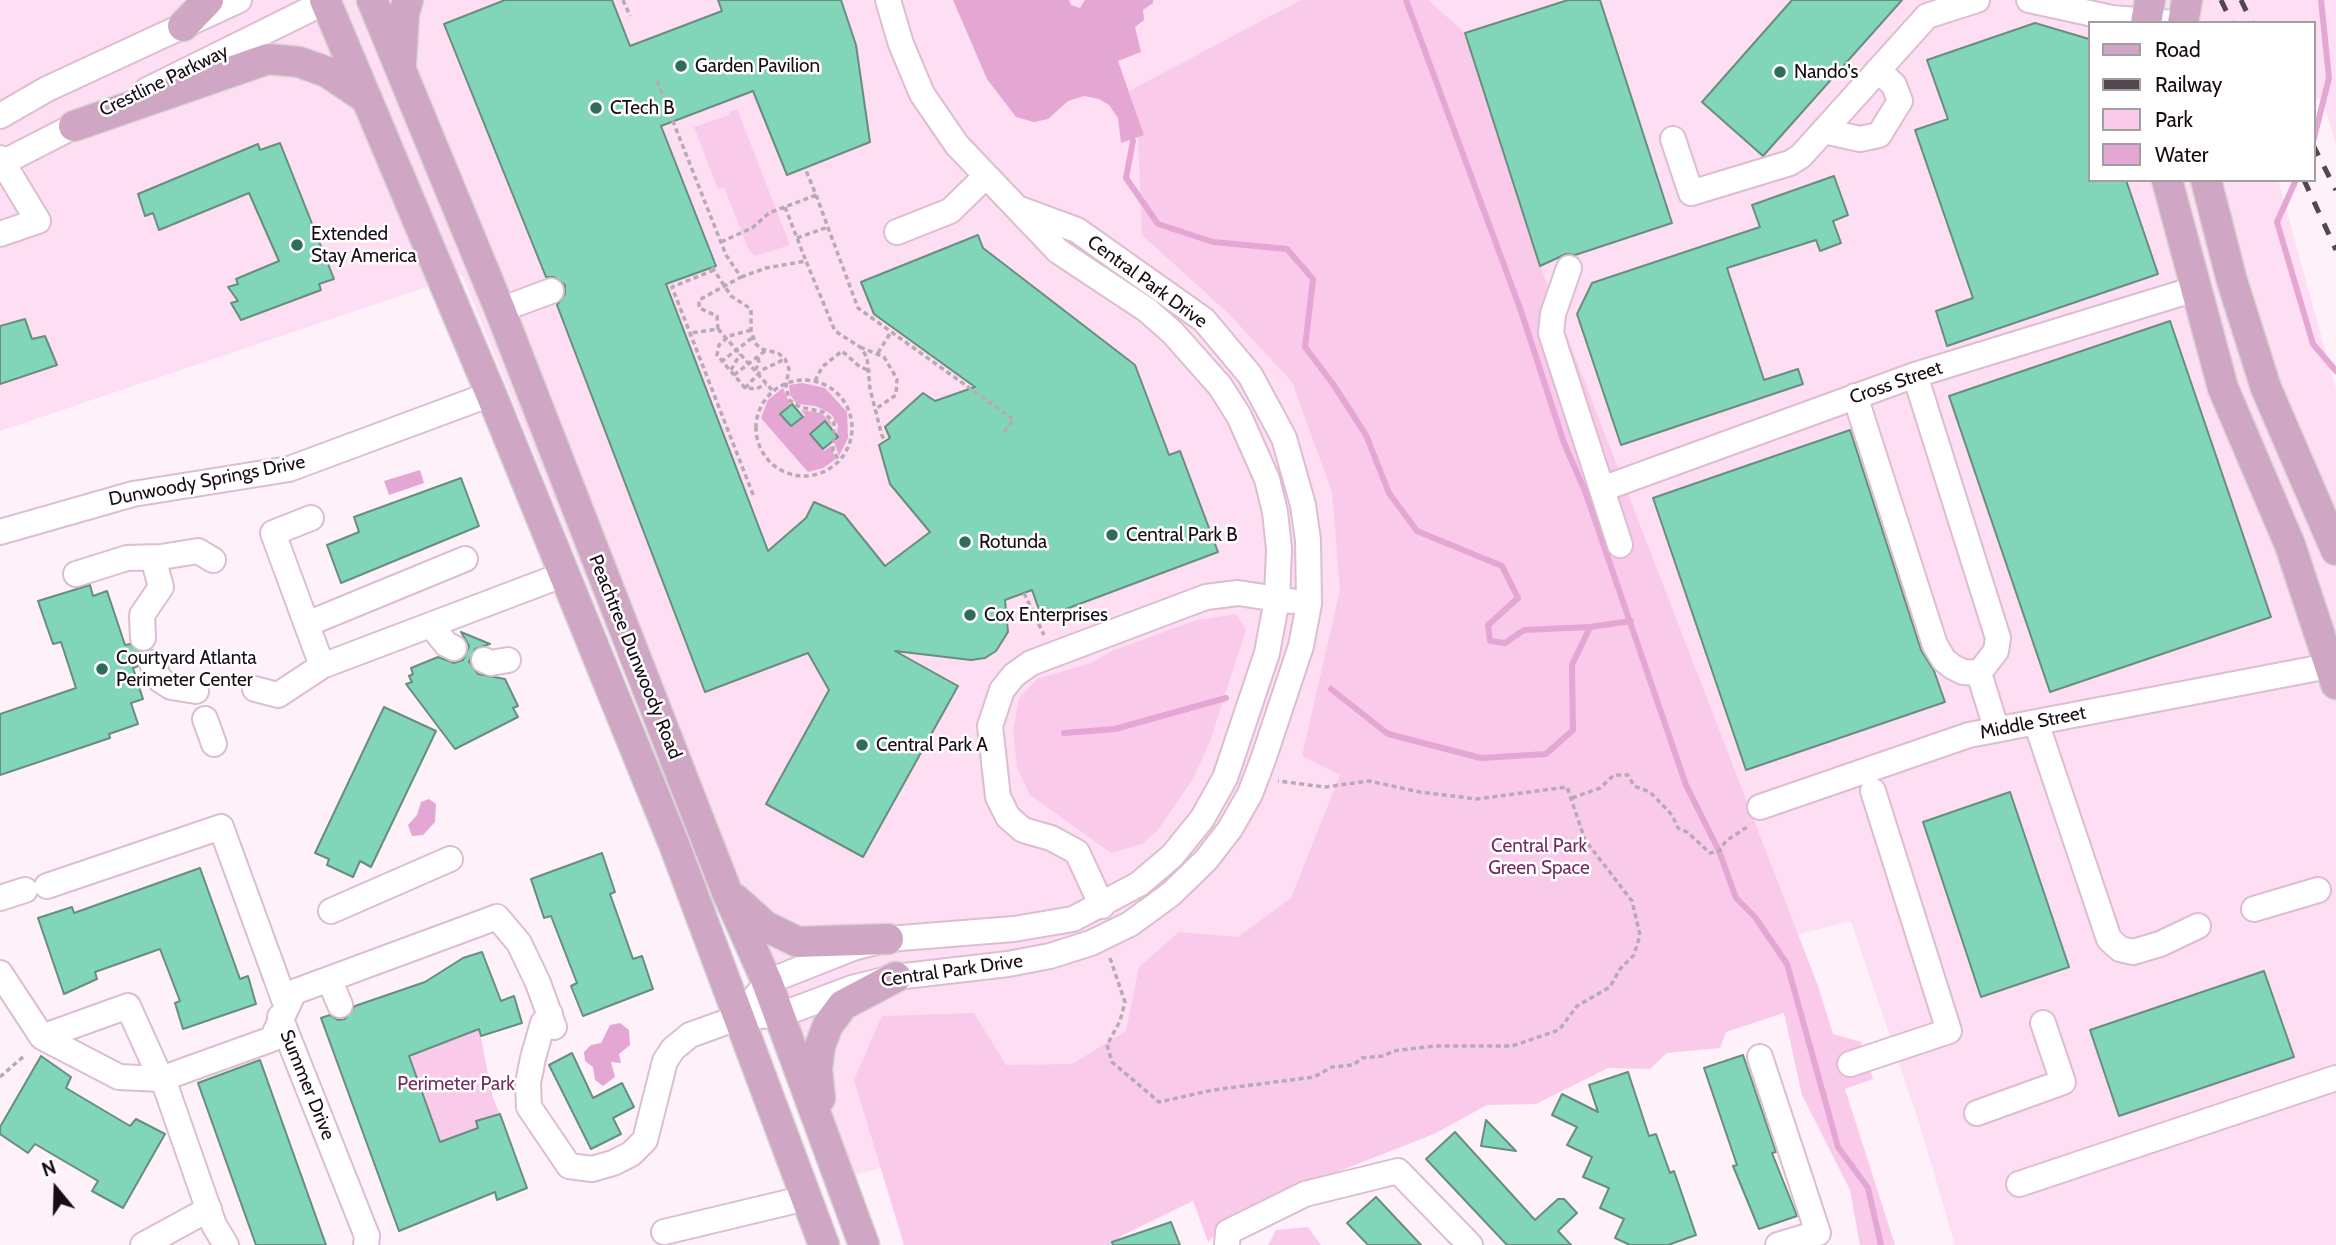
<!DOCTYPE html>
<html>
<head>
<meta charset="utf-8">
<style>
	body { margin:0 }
	#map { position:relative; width:2336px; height:1245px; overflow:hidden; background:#fef1f9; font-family:Cabin,sans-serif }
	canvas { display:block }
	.legend { position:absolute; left:2088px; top:21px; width:228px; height:161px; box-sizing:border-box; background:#fff; border:2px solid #a39ea1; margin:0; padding:9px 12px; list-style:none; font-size:21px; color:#180d15 }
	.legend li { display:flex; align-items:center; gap:14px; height:35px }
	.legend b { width:35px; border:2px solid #a39ea1 }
	.north { position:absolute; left:21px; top:1154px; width:70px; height:70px; -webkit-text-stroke:5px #fff; paint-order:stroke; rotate:341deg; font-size:19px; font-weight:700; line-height:28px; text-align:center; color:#180d15 }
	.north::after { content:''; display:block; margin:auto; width:24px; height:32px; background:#180d15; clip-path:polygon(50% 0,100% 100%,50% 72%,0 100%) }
</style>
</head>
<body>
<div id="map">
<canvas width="2336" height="1245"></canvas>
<ul class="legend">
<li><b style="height:9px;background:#d0a6c5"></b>Road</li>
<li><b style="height:9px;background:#53474f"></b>Railway</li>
<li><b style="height:19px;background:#facaeb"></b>Park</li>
<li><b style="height:19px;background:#e4a6d2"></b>Water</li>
</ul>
<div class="north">N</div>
</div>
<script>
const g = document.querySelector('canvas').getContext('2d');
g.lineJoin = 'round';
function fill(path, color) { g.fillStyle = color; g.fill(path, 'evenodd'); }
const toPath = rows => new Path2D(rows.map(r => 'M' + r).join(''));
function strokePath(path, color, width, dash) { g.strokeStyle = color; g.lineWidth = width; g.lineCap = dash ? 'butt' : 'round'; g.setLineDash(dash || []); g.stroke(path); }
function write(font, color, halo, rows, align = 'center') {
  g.font = font + ' Cabin,sans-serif'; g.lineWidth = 5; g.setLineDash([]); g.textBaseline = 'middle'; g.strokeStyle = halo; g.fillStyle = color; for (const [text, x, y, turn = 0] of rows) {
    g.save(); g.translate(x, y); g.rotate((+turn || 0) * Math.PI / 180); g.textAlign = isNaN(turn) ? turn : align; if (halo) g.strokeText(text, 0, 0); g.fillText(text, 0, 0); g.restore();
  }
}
fill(toPath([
	[0,0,2336,0,2336,144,2322,98,2313,100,2313,23,2089,23,2089,180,2278,180,2336,389,2336,1245,1955,1245,1919,1122,1851,921,829,1181,462,275,0,431]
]), '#fedef3');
fill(toPath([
	[1301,0,1428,0,1465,33,1540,266,1818,986,1833,1034,1861,1042,1873,1079,1845,1089,1895,1245,1860,1245,1850,1190,1802,1095,1784,1013,1726,1032,1720,1048,1667,1053,1650,1069,1608,1068,1536,1104,1487,1105,1434,1134,1240,1210,1208,1242,1193,1201,1119,1237,1121,1245,904,1245,854,1080,882,1016,974,1013,1006,1065,1072,1064,1126,1031,1139,967,1179,932,1238,937,1291,898,1340,775,1302,756,1340,590,1332,492,1292,382,1229,314,1142,235,1138,137,1144,135,1129,91],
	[737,109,790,245,755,256,748,248,724,187,718,189,694,127,729,115,729,112],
	[1236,614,1246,630,1210,741,1194,777,1158,830,1142,844,1111,853,1030,795,1017,768,1013,731,1019,698,1037,679,1091,663,1112,651,1197,620],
	[479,1029,493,1098,500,1114,476,1121,478,1128,440,1142,409,1056],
	[1308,1227,1321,1245,1268,1245,1276,1230]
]), '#facaeb');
fill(toPath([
	[953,0,1069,0,1071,5,1080,8,1085,0,1153,0,1153,3,1143,10,1144,20,1135,27,1141,52,1118,61,1144,135,1121,143,1118,118,1109,105,1099,99,1084,96,1068,101,1048,119,1034,122,1016,117,987,79],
	[802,383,825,388,847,412,848,438,839,456,835,445,838,425,831,414,816,406,797,404,790,395,789,385],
	[783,388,790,404,779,414,791,427,805,415,801,410,821,413,831,422,832,426,826,420,810,434,824,451,831,446,836,459,823,468,808,472,761,418,768,400],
	[420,470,424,483,389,495,384,481],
	[429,799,436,804,435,822,423,835,412,836,408,825,417,815,421,802],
	[620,1023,629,1030,630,1045,619,1054,621,1063,611,1062,615,1077,603,1086,595,1080,593,1067,585,1061,584,1052,591,1045,601,1043,610,1025]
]), '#e4a6d2');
strokePath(toPath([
	[1406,0,1521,311,1564,443,1585,491,1686,785,1719,851,1736,898,1755,917,1787,964,1838,1147,1868,1188,1881,1245],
	[1133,141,1126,178,1158,224,1213,242,1287,249,1313,279,1305,347,1333,384,1366,435,1389,493,1417,531,1502,566,1518,598,1488,625,1490,641,1505,643,1524,630,1590,627],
	[2313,142,2329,78,2321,0],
	[2296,180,2277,222,2313,344,2336,371],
	[1331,689,1388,734,1481,758,1546,754,1573,730,1572,665,1590,627,1631,621],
	[1064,733,1115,729,1226,698]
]), '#e4a6d2', 6);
const building = toPath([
	[505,0,612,0,630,46,722,11,718,0,841,0,856,45,870,142,787,175,753,91,661,126,716,266,666,284,768,551,806,518,814,502,844,515,885,566,930,532,890,484,879,445,890,438,885,427,923,393,935,401,975,387,874,314,861,282,978,235,983,248,1135,365,1169,455,1180,451,1218,552,1042,618,1032,590,1005,600,1008,632,996,651,985,658,971,660,895,651,958,686,863,857,766,804,829,690,808,653,705,692,557,305,565,294,565,285,554,277,546,277,444,24,505,0],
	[1568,0,1600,0,1672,223,1575,255,1566,254,1540,266,1465,33,1568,0],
	[1792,0,1902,0,1763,156,1702,102,1792,0],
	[2035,23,2089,39,2089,180,2126,180,2158,274,1947,346,1936,311,1973,298,1915,130,1948,119,1927,60,2035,23],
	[280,143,334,279,319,284,321,290,241,320,231,303,238,301,228,287,238,284,236,279,279,261,249,193,159,230,153,213,145,216,138,194,258,144,260,150,280,143],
	[1834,176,1848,215,1833,221,1841,243,1820,251,1816,240,1727,268,1764,380,1798,369,1803,384,1621,445,1577,314,1592,283,1760,227,1752,205,1834,176],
	[25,319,32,339,45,336,57,365,0,384,0,326,25,319],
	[2170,321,2271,617,2050,692,1949,396,2170,321],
	[792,404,803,417,791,426,780,414,792,404],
	[825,421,838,437,823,449,810,434,825,421],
	[1850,430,1921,650,1934,671,1945,702,1746,770,1653,498,1850,430],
	[461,478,479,526,341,583,327,545,359,532,354,517,461,478],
	[90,585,93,596,107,591,125,645,130,644,142,653,138,666,133,668,143,699,131,703,138,724,109,734,110,738,0,775,0,714,76,688,61,642,53,644,38,601,90,585],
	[461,632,490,644,475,649,469,662,478,674,505,679,518,706,513,708,518,717,455,749,406,684,412,682,409,676,413,674,411,668,438,657,454,663,463,660,469,646,461,632],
	[384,707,436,731,371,867,360,861,353,877,327,865,329,859,315,853,384,707],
	[2010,792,2069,967,1981,997,1923,822,2010,792],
	[602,853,615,892,610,894,633,959,642,956,653,989,583,1016,571,986,577,983,551,916,544,918,531,879,602,853],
	[200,868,240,979,248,976,256,1004,183,1029,175,1003,180,1001,160,949,95,972,97,979,64,994,38,918,72,907,74,913,200,868],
	[482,952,501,1001,514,996,522,1023,481,1036,479,1029,409,1056,440,1142,478,1128,476,1121,500,1114,527,1188,497,1200,495,1192,399,1231,321,1018,330,1015,338,1020,345,1019,355,1006,425,982,463,958,482,952],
	[2264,971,2294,1057,2119,1116,2090,1030,2264,971],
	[572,1053,593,1098,622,1083,634,1107,613,1118,621,1134,591,1149,549,1065,572,1053],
	[1743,1055,1776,1152,1772,1153,1797,1216,1759,1229,1733,1166,1737,1165,1704,1068,1743,1055],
	[41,1056,71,1077,66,1088,130,1126,136,1119,165,1134,123,1208,92,1191,98,1181,35,1144,28,1153,0,1134,0,1127,41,1056],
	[260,1060,326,1245,256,1245,198,1083,260,1060],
	[1628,1072,1649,1136,1656,1134,1670,1173,1674,1171,1696,1235,1668,1245,1630,1245,1615,1238,1624,1219,1600,1208,1609,1188,1583,1177,1592,1157,1567,1145,1577,1127,1552,1115,1562,1094,1598,1112,1589,1085,1628,1072],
	[1486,1120,1516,1151,1481,1146,1486,1120],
	[1455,1132,1535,1220,1558,1199,1564,1199,1577,1213,1558,1231,1571,1245,1507,1245,1426,1159,1455,1132],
	[1376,1197,1421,1245,1368,1245,1347,1223,1376,1197],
	[1171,1222,1180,1245,1113,1245,1112,1242,1171,1222]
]);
fill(building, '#81d5b8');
strokePath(building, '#698d7f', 2);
const minor = toPath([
	[2029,0,2112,18,2173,23],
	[147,90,329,0],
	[0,116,47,89,239,0],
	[1824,131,1860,139,1879,135,1900,101,1894,85,1878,70],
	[1673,139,1691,193,1790,163,1801,156,1927,16,1977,0],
	[0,158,38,221,0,234],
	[0,164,90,118],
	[897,232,950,211,985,177],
	[1569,268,1553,314,1551,333,1620,545],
	[500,310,551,291],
	[1915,375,1998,638,1996,651,1979,673],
	[1855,396,1935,645,1944,660,1953,667,1963,672,1979,673],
	[1602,489,1915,375,2195,289],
	[311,518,273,533,322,666],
	[0,532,133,494,289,469,491,394],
	[76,574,127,558,161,557],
	[307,624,465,559],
	[431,625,446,644,454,648],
	[143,638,142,615,161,587,155,565,161,557,198,551,213,560],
	[484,660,491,663,508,660],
	[152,663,160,680,171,687,196,691],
	[1979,673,1996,728],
	[255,689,278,695,322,666,565,574],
	[205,719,214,744],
	[2040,734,2109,939,2120,949,2133,952,2160,944,2198,926],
	[1760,807,1969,735,2313,669],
	[47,886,221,827,286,1005],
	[0,898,25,890],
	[1102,906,1077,852,1051,838,1023,830,1008,817,998,797,990,726,1002,690,1014,675,1031,663,1206,597,1238,593,1291,601],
	[2254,909,2318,890],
	[331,911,450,859],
	[0,973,42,1037,119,1077,161,1079,272,1039,294,992,497,917,519,943,538,983,554,1027],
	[329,979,340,1005],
	[550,1014,543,1023,533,1058,528,1083,529,1107,569,1166,592,1169,613,1163,631,1154,645,1140,665,1061,673,1049,690,1035,740,1017,780,1015,852,988,896,977,1008,964,1050,956,1091,943,1130,924,1171,894,1206,860,1230,829,1250,794,1264,757,1301,646,1309,604,1308,540,1303,505,1284,438,1250,375,1204,320,1077,230,1017,208],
	[280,1017,367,1236,366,1245],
	[740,1017,767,982,853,948,888,939,1014,929,1073,919,1139,884,1172,856,1202,819,1225,778,1267,653,1277,599,1279,549,1275,512,1267,479,1239,416,1220,386,1173,333,1147,310,1058,251,957,145,922,94,901,44,888,0],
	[42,1037,128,1006,161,1079],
	[1760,1057,1818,1233,1778,1245],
	[1850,1064,1949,1031,1873,791],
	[163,1079,214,1225,226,1245],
	[1977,1113,2063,1082,2043,1023],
	[2019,1184,2336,1078],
	[664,1232,806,1198],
	[143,1245,209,1209],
	[1227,1245,1228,1232,1305,1194,1398,1171,1470,1245]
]);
const major = toPath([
	[325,0,491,394,674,844,824,1245],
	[372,0,500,310,727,892,767,982,864,1245],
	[2146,23,2150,0],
	[2183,23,2187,0],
	[183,26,208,0],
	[401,63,404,13,408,0],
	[74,126,268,59,299,62,327,72,367,99],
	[2167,180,2223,388,2290,545,2336,684],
	[2206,180,2232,281,2266,388,2336,550],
	[735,899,765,926,798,942,888,939],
	[820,1098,817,1069,820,1046,828,1025,843,1005,896,977]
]);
strokePath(minor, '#ddbdd2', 28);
strokePath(major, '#d5d3d5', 33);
strokePath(toPath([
	[623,0,630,16],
	[657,81,726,255,741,277,699,300,699,308,717,316,718,329,690,333],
	[816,195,858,308,1014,420,1004,432],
	[785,207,806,261],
	[797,238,828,227],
	[721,242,752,228,769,213,816,195,805,168],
	[712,267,731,296,751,309,751,330,755,343,761,349,778,353,785,359,789,369,786,386,789,400,800,407,823,412,834,422,833,451,839,460],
	[714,270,672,287,754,497],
	[741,277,766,268,806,261,835,331,860,347,867,357,870,389,882,436,886,441],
	[718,329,772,390],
	[751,330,729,336,719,345,717,355,745,388,756,389,766,384],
	[860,347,884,357,897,379,896,395,877,408],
	[878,353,891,332],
	[721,362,752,338],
	[731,370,740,354],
	[755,370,759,364,758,356],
	[734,375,765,351],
	'756 428a48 48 0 1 1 96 0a48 48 0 1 1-96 0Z',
	[815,381,822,367,842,351,860,367,871,371],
	[745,388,762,370,785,359],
	[1024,593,1044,635],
	[1572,798,1600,788,1614,775,1628,775,1634,786,1650,792,1672,815,1678,828,1687,832,1710,853,1719,851,1726,841,1747,827],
	[1110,958,1125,1002,1120,1021,1107,1045,1112,1062,1159,1102,1213,1090,1314,1077,1332,1067,1353,1065,1362,1058,1384,1056,1393,1051,1434,1046,1512,1046,1559,1030,1577,1006,1610,987,1620,969,1634,955,1640,935,1632,901,1585,840,1567,787,1477,799,1420,792,1369,781,1325,787,1278,781],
	[0,1077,24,1056]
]), '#b7abb3', 3.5, [5, 3.5]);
strokePath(minor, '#fff', 24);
strokePath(major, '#d0a6c5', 30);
strokePath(toPath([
	[2221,0,2232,23],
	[2241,0,2252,23],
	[2313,145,2336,190],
	[2304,180,2336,250]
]), '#53474f', 5, [12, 12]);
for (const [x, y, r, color] of [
	[681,66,7,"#2f6d59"],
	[1780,72,7,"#2f6d59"],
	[596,108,7,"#2f6d59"],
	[297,245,7,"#2f6d59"],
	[1112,535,7,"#2f6d59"],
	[965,542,7,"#2f6d59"],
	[970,615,7,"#2f6d59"],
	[102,669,7,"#2f6d59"],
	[862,745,7,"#2f6d59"]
]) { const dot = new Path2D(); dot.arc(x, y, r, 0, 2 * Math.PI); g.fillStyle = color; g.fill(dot); strokePath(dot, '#fff', 2.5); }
write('19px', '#180d15', '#fff', [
	["Garden Pavilion",695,66],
	["Nando's",1794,72],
	["CTech B",610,108],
	["Extended",311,234],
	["Stay America",311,256],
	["Central Park B",1126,535],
	["Rotunda",979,542],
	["Cox Enterprises",984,615],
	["Courtyard Atlanta",116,658],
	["Perimeter Center",116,680],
	["Central Park A",876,745]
], 'left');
write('19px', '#180d15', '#fff', [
	["Crestline Parkway",164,81,-26],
	["Central Park Drive",1147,282,36],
	["Cross Street",1896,383,-19],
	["Dunwoody Springs Drive",207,481,-11],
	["Peachtree Dunwoody Road",635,657,68],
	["Middle Street",2033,723,-11],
	["Central Park Drive",952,971,-8],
	["Summer Drive",307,1085,68]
]);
write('19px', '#742c63', '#fff', [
	["Central Park",1539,846],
	["Green Space",1539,868],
	["Perimeter Park",456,1084]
]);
</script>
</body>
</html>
